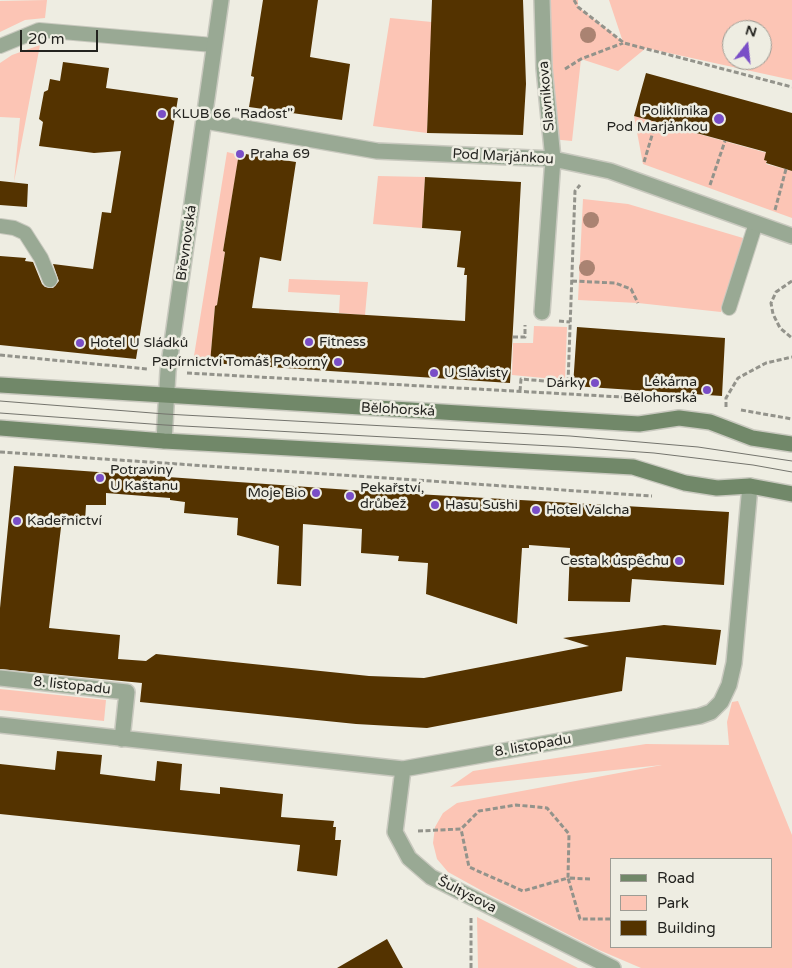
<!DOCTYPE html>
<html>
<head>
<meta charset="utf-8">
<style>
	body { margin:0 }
	#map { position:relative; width:792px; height:968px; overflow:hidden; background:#eeede2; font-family:"Varela Round",sans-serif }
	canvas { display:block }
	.legend { position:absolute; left:610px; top:858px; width:162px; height:90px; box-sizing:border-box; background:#eeede2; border:1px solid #9d9c94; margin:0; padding:6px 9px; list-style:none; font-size:15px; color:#23231f }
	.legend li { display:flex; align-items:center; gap:10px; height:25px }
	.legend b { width:25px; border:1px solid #9d9c94 }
	.north { position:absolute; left:722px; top:20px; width:50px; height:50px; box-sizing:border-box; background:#eeede2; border:1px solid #9d9c94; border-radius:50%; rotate:16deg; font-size:14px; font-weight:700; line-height:20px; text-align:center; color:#23231f }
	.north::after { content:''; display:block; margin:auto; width:18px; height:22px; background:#794ec7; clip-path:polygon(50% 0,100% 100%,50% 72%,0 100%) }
	.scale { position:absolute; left:20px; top:30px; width:78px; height:22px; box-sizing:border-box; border:2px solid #23231f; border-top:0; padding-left:6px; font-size:15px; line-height:18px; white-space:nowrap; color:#23231f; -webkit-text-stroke:4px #eeede2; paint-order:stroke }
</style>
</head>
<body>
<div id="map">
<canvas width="792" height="968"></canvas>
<ul class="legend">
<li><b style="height:6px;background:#718869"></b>Road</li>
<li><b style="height:14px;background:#fcc5b5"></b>Park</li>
<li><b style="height:14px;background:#543300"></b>Building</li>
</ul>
<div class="north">N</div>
<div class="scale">20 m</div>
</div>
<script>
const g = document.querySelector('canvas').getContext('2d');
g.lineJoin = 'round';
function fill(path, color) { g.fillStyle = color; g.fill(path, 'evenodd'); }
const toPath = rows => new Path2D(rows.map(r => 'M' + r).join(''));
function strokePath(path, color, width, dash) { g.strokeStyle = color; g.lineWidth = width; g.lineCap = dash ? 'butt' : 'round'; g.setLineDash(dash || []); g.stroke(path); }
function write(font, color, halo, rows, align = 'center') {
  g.font = font + ' "Varela Round",sans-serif'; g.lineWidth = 5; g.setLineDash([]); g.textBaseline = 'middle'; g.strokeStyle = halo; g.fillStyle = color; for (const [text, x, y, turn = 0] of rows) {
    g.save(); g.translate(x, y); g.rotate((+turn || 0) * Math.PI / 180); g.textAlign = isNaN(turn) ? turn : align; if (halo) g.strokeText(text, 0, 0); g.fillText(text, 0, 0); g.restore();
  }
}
fill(toPath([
	[47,0,45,18,25,20,0,32,0,1],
	[542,0,578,0,578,7,623,42,609,0,792,0,792,80,646,48,618,71,581,59,572,141,551,139],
	[732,30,762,30,762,60,732,60],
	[390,18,432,22,427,133,373,126],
	[40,45,14,182,20,118,0,117,0,63,12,55],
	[634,116,767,153,766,164,792,171,792,218,643,164],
	[227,152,239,155,223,251,225,252,217,305,215,306,210,363,193,362],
	[378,176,425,177,422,228,373,224],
	[583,199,628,204,743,238,721,312,638,303,578,300],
	[289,279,368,282,365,315,339,313,340,295,288,292],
	[534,326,567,327,565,380,512,375,513,343,533,343],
	[0,689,106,700,104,721,0,710],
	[738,701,792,835,792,968,641,968,599,950,486,893,448,872,437,859,433,843,435,827,443,813,457,803,662,765,450,787,473,771,646,744,729,745,727,722,732,702],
	[771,859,771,947,611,947,611,859],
	[477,917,578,968,478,968]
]), '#fcc5b5');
fill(toPath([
	[263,0,318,0,310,57,350,64,342,120,249,107,254,77,251,76],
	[432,0,523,0,526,84,523,135,427,133],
	[63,62,109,68,106,88,178,98,136,359,0,345,0,256,26,258,25,261,33,262,42,284,45,287,53,288,59,281,53,264,93,269,102,212,111,213,121,151,94,153,39,146,43,122,39,119,44,92,48,90,50,79,60,81],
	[646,73,792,113,792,171,766,163,767,161,764,160,766,152,634,116],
	[239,153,296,162,281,261,260,257,252,308,465,321,467,275,464,275,465,268,457,267,461,231,422,228,425,177,521,182,510,383,210,363,215,306,217,305,225,252,223,251],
	[0,181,28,184,27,207,0,205],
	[577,327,725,338,722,396,573,386],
	[14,466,364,491,729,512,724,585,632,579,630,602,568,601,570,548,529,545,529,548,522,548,517,624,426,594,428,563,398,561,399,556,361,553,362,529,303,524,301,586,277,584,279,546,237,535,238,518,184,513,185,502,170,500,170,498,106,493,106,505,86,505,85,521,62,519,49,628,120,635,118,659,146,661,156,654,369,676,424,678,589,646,563,638,664,625,721,630,716,665,626,657,622,691,427,728,356,724,140,702,142,683,0,669,0,608],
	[57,751,102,755,100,774,155,781,157,761,182,764,180,790,220,794,220,787,283,794,281,817,334,821,333,827,336,827,335,840,341,840,337,876,297,871,300,845,0,814,0,764,55,770],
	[387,939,403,968,337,968]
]), '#543300');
const lane = toPath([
	[0,46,39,30,213,45],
	[0,226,14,228,25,233,41,258,50,280],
	[729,308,756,223]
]);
const street = toPath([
	[542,0,544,68,553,159,542,312],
	[205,121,377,151,553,159,610,171,792,236],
	[164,441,168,371,221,0],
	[0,678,127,692,122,739],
	[0,725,403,769,700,716,711,712,721,702,729,685,734,663,750,486],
	[403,769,395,832,409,858,431,877,613,968]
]);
const secondary = toPath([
	[0,385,639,424,679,418,710,422,752,438,792,444],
	[0,428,164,441,633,467,685,483,717,488,750,486,792,494]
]);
strokePath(lane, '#c9c9bf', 16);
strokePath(street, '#c9c9bf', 18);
strokePath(secondary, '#c9c9bf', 18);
strokePath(toPath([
	[574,0,578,7,624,43,792,87],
	[565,69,581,59,623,43],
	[644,162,656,122],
	[710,185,725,141],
	[775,210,786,169],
	[572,281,615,283,631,289,638,303],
	[792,281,776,292,771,303,773,314,780,328,792,338],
	[559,321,570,322],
	[513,337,525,337,525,325],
	[0,355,148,369],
	[187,373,658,399],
	[520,391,521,379,568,383,575,191,580,185],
	[726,407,726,398,738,378,766,363,792,357],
	[741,410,792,419],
	[0,452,652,496],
	[418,831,461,829,479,811,516,805,547,808,569,834,568,878,523,891,469,867,461,829],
	[590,879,568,878,580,919,611,919],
	[471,968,471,918]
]), '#93938b', 3, [5, 2.5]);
strokePath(lane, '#99a994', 14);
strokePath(street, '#99a994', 15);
strokePath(secondary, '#718869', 15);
strokePath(toPath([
	[0,401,165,414,570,436,698,447,792,461],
	[0,413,165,425,570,447,654,453,753,465,792,472]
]), '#74746d', 1);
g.fillStyle = '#aa8372';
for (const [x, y] of [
	[588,35],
	[591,220],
	[587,268]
]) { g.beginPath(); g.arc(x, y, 8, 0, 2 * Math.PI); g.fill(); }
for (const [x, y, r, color] of [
	[162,114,5,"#794ec7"],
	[719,119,6,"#794ec7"],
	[240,154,5,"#794ec7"],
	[309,342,5,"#794ec7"],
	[80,343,5,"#794ec7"],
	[338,362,5,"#794ec7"],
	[434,373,5,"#794ec7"],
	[595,383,5,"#794ec7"],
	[707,390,5,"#794ec7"],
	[100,478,5,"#794ec7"],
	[316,493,5,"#794ec7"],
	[350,496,5,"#794ec7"],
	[435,505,5,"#794ec7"],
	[536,510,5,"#794ec7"],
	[17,521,5,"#794ec7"],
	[679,561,5,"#794ec7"]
]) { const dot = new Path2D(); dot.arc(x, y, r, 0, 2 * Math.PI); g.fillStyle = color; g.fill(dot); strokePath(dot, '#eeede2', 2); }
write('14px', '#23231f', '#eeede2', [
	["Slavníkova",547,96,-95],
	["Pod Marjánkou",503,157,3],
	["Břevnovská",187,243,-82],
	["Bělohorská",398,410,3],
	["8. listopadu",72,686,6],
	["8. listopadu",533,746,-10],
	["Šultysova",467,895,27]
]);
write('14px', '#23231f', '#eeede2', [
	["Poliklinika",708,111,"right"],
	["Pod Marjánkou",708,127,"right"],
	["KLUB 66 \"Radost\"",172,114],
	["Praha 69",250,154],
	["Fitness",319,342],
	["Hotel U Sládků",90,343],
	["Papírnictví Tomáš Pokorný",328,362,"right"],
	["U Slávisty",444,373],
	["Lékárna",697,382,"right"],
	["Bělohorská",697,398,"right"],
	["Dárky",585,383,"right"],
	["Potraviny",110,470],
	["U Kaštanu",110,486],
	["Pekařství,",360,488],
	["drůbež",360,504],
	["Moje Bio",306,493,"right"],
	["Hasu Sushi",445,505],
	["Hotel Valcha",546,510],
	["Kadeřnictví",27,521],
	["Cesta k úspěchu",669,561,"right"]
], 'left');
</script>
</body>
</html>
